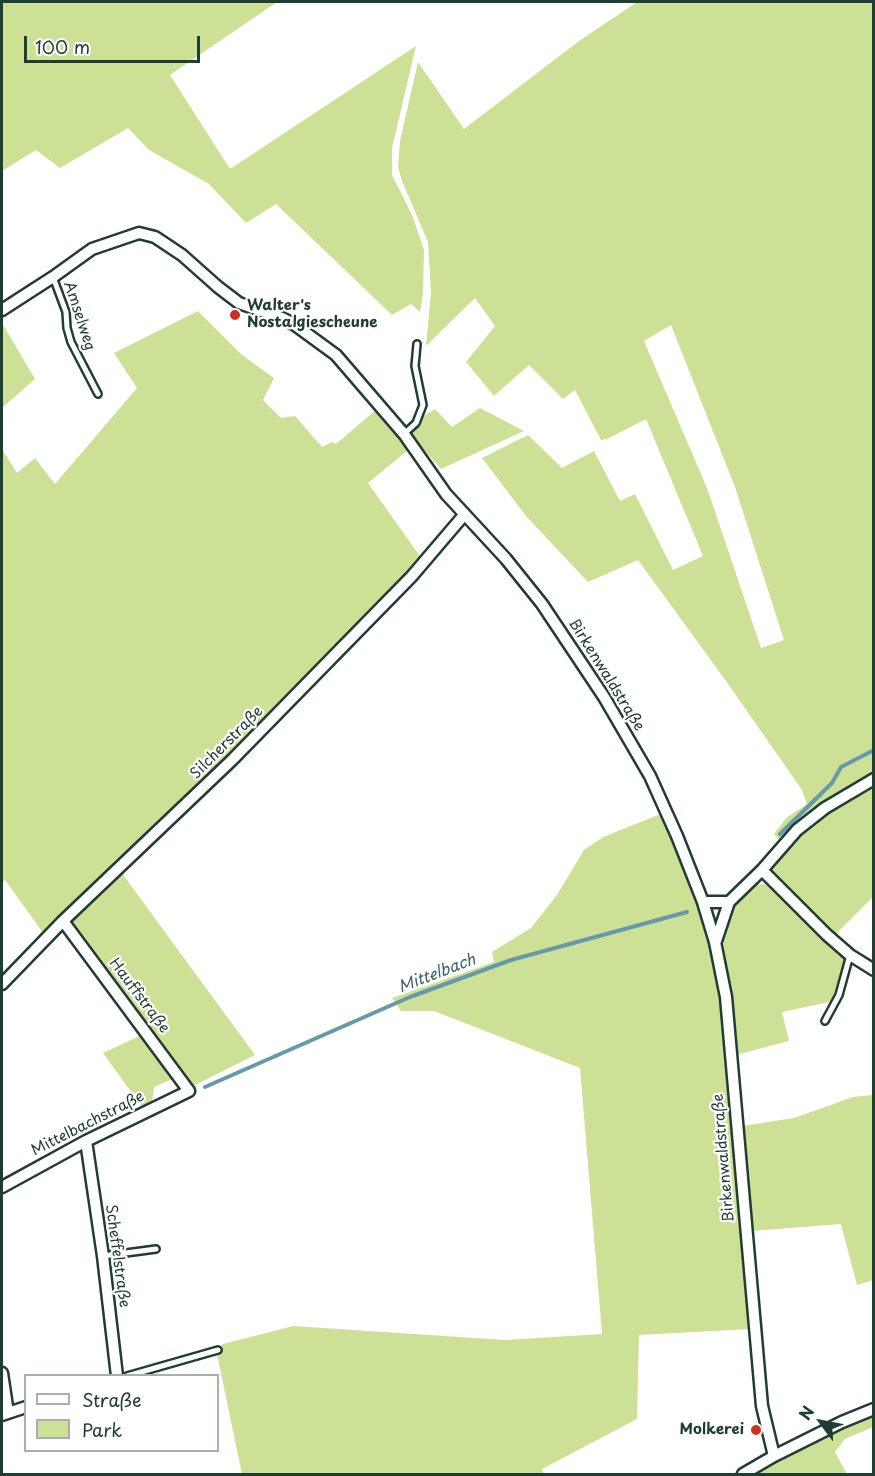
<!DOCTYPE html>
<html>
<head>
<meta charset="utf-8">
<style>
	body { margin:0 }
	#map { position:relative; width:875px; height:1476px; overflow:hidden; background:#fff; font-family:"Playpen Sans",sans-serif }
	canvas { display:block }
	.frame { position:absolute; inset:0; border:3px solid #1f3d34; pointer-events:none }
	.legend { position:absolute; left:24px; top:1374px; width:195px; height:78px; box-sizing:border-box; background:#fff; border:2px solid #a5b1ae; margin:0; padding:8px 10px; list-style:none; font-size:18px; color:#1f3d34 }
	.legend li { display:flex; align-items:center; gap:12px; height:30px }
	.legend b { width:30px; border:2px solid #a5b1ae }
	.north { position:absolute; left:791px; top:1392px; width:60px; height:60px; -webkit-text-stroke:4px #fff; paint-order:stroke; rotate:302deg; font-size:16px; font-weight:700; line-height:24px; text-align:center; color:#1f3d34 }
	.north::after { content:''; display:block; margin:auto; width:21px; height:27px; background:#1f3d34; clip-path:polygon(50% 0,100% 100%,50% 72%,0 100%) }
	.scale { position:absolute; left:24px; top:36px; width:176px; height:27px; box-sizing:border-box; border:3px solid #1f3d34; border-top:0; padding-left:8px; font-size:18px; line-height:21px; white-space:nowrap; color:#1f3d34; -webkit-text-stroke:4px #fff; paint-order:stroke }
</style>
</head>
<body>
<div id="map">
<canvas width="875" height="1476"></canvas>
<div class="frame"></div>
<ul class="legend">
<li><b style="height:8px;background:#fff"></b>Straße</li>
<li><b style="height:16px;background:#cde196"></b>Park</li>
</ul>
<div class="north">N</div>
<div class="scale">100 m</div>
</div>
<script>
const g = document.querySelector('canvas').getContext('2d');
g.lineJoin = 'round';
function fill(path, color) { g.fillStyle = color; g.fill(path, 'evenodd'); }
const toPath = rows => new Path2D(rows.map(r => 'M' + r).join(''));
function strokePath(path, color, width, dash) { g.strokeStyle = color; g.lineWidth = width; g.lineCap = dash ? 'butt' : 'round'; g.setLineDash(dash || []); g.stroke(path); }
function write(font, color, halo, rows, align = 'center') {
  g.font = font + ' "Playpen Sans",sans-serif'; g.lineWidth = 4.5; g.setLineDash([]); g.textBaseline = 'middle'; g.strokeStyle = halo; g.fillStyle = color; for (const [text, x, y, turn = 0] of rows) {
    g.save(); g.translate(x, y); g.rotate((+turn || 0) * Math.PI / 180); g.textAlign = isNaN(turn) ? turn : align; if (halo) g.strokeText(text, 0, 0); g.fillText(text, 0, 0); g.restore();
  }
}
fill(toPath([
	[2,2,277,2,170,75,230,169,416,46,392,148,392,175,412,215,424,250,423,293,420,312,411,304,392,315,276,204,246,223,209,184,149,150,128,128,60,168,36,150,2,171],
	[637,2,873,2,873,777,781,842,774,834,786,818,807,804,802,790,726,681,638,560,588,582,526,516,482,458,528,435,562,468,594,451,620,501,635,494,673,570,703,556,646,419,607,439,601,440,575,390,563,399,529,365,494,396,466,362,495,326,475,298,426,346,431,293,428,242,402,181,398,167,400,141,418,62,464,129,579,41],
	[671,325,735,487,784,640,761,648,707,488,644,341],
	[198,311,242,355,274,378,263,400,281,418,295,416,322,447,332,442,336,444,376,410,408,450,368,483,422,559,277,708,167,817,44,934,5,880,2,883,2,449,17,473,35,458,55,484,137,388,114,353],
	[2,323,35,379,2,408],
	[480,408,524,431,441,469,405,428,435,409,452,427],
	[873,784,873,897,835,935,776,879,771,871,774,862,805,829,840,802],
	[663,813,694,895,711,946,722,1011,750,1329,639,1335,637,1419,542,1469,544,1474,242,1474,217,1354,223,1344,293,1326,505,1340,602,1334,580,1068,434,1011,401,1011,392,998,494,962,492,952,531,928,557,895,584,850,603,837],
	[121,872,255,1055,193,1086,71,922,73,914],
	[763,884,771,887,848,958,834,1001,782,1012,789,1041,736,1055,729,984,722,936,733,906,754,885],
	[144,1034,175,1078,154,1087,152,1102,142,1107,103,1053],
	[873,1095,873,1280,857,1285,841,1224,752,1231,742,1126,794,1118,853,1097],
	[873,1415,873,1427,845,1439,835,1452,847,1474,752,1474,771,1462]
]), '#cde196');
strokePath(toPath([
	[780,834,832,783,841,767,874,750],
	[205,1087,410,997,511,960,687,912]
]), '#6899ab', 4);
const service = toPath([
	[53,277,66,312,67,328,71,342,98,394],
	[404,434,416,423,423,405,415,366,417,344],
	[825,1021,839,995,850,955],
	[103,1256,156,1249],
	[127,1376,218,1350]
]);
const minor = toPath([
	[2,310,53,277,92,249,139,233,155,237,182,255,218,287,239,303,282,318,295,325,336,355,404,434,446,494,506,559,542,604,604,697,650,776,677,836,703,902,715,942,726,997,762,1406,774,1456],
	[762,870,827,935,850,955,874,970],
	[703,902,729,902],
	[716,941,729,902,762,870,797,830,825,808,874,779],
	[2,984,63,921,232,760,412,576,464,515],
	[86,1141,103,1256,117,1376],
	[2,1187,86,1141,189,1091,63,921],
	[2,1373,8,1413],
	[2,1415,26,1407],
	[743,1474,774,1456,842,1422,874,1409]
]);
strokePath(service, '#1f3d34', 10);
strokePath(minor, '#1f3d34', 15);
strokePath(service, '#fff', 5);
strokePath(minor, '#fff', 10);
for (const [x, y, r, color] of [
	[235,315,6,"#c8321e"],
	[756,1430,6,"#c8321e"]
]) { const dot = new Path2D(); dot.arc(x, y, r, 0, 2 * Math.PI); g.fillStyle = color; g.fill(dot); strokePath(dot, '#fff', 2); }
write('bold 15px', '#1f3d34', '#fff', [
	["Walter's",247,306],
	["Nostalgiescheune",247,323],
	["Molkerei",744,1430,"right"]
], 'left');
write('15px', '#1f3d34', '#fff', [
	["Amselweg",79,316,72],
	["Birkenwaldstraße",606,675,58],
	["Silcherstraße",227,743,-45],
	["Hauffstraße",139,996,53],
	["Mittelbachstraße",88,1124,-27],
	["Birkenwaldstraße",724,1158,-95],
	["Scheffelstraße",117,1256,82]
]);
write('italic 16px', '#3e6366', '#fff', [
	["Mittelbach",437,974,-21]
]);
</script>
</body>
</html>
